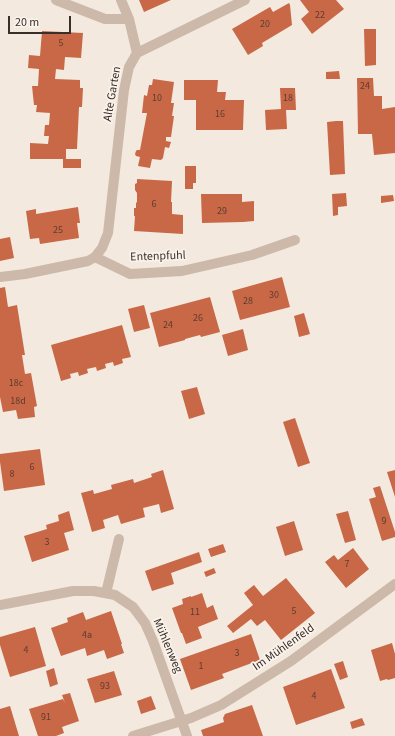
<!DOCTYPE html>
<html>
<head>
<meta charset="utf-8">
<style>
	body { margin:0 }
	#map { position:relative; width:395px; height:736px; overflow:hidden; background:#f3e9de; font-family:"Source Sans 3",sans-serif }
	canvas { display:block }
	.scale { position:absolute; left:8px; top:16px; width:63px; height:18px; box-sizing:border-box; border:2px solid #392e29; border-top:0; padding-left:5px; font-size:12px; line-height:14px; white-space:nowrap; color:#392e29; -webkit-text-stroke:3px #faf3eb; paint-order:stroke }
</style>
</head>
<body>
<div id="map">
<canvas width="395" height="736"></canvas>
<div class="scale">20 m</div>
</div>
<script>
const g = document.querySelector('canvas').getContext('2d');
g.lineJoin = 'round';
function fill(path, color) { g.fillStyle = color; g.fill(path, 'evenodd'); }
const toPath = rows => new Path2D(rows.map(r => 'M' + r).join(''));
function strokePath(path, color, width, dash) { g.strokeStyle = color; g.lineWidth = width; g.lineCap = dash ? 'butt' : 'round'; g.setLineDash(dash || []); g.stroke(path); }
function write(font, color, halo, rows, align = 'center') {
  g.font = font + ' "Source Sans 3",sans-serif'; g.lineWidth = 3.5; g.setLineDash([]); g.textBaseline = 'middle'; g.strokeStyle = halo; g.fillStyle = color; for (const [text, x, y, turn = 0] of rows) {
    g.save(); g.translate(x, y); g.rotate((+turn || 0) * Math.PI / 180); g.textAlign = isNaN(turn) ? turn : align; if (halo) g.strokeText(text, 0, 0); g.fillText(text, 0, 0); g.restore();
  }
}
fill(toPath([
	[139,0,171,0,144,12],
	[300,0,336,0,344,9,312,34,301,19,309,12],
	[289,3,290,5,292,25,262,43,263,46,248,55,232,29,270,7,273,12],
	[364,29,376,29,376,65,365,66],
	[42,31,83,33,81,58,65,57,64,70,56,69,55,79,80,80,80,88,83,88,82,107,79,107,77,149,66,149,66,159,81,159,81,168,63,168,63,159,30,159,30,143,48,144,49,136,44,136,45,125,49,125,50,113,36,112,37,105,34,105,32,86,38,86,39,69,28,68,29,55,40,56],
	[339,71,340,79,326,79,326,72],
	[357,78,373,78,374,96,382,96,382,109,395,107,395,153,374,155,372,134,358,134],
	[153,79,174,82,171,103,174,103,172,116,174,116,171,137,166,137,166,141,171,142,169,148,165,147,163,158,161,160,152,159,150,168,138,166,140,157,136,156,135,154,136,151,137,150,140,150,147,113,142,113,144,95,147,96,149,85,152,85],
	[184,80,218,80,217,92,226,92,225,100,244,100,243,130,196,130,196,100,184,100],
	[280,88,295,88,296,110,286,110,287,129,266,130,265,110,281,109],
	[336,121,343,121,345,174,330,175,327,122],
	[185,166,196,166,196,183,193,183,193,189,185,189],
	[137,179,172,181,171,202,172,202,172,214,183,215,183,234,134,231,135,216,134,216,134,208,136,208,136,203,137,202,137,193,135,190,135,184,137,183],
	[346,193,347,206,338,207,338,215,333,216,332,194],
	[201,194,242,194,242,202,254,201,254,221,243,222,202,223],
	[393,195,394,201,381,203,381,196],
	[78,207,80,223,77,223,79,238,40,244,39,238,30,239,26,211,36,209,36,214],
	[10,237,14,258,0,261,0,239],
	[282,277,290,307,240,320,232,291],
	[5,287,8,307,17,305,25,355,22,355,25,374,31,373,37,406,34,407,35,417,18,419,16,410,3,412,0,397,0,288],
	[210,297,220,332,201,337,200,335,185,339,185,340,159,347,150,313],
	[144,305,150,328,134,332,128,309],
	[304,313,310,334,299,337,294,316],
	[122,325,131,357,122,359,123,363,114,366,113,362,105,364,106,368,97,371,96,367,87,369,88,373,79,376,78,372,70,374,71,378,61,381,51,345],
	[243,329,248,350,228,356,222,335],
	[197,387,205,414,189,419,181,391],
	[295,418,310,463,298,467,283,422],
	[40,449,45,485,4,491,0,462,0,454],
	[163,470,174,509,161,513,159,504,143,508,145,517,121,524,118,515,103,520,105,528,92,532,81,493,93,490,94,494,112,489,111,485,133,479,134,483,152,477,151,474],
	[395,470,395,497,387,472],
	[380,486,395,532,395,537,382,541,369,499,376,497,373,488],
	[69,511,74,530,64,533,69,550,32,562,24,536,47,529,46,525,59,521,58,515],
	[348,511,356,540,345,543,336,514],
	[294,521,303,550,285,556,276,527],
	[223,544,226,552,211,557,208,549],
	[353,548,369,569,346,588,325,562,334,555,338,560],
	[199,552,202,562,171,573,174,584,152,591,145,571],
	[214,568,216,573,206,577,204,572],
	[286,578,315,613,281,640,265,620,257,626,251,619,233,633,227,626,253,605,244,593,254,585,263,596],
	[202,593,207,608,213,605,218,619,198,627,202,638,186,644,182,633,181,633,172,608,183,604,182,599,191,596,191,597],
	[111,611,122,644,121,644,124,653,107,659,104,650,87,656,85,648,61,656,51,628,68,622,67,618,83,612,86,620],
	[35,627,46,666,10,677,0,645,0,637],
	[251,634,260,660,222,674,224,678,191,690,180,659],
	[392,643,395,654,395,678,388,680,387,679,380,681,371,650],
	[343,661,348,677,340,680,334,664],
	[54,668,58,684,50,687,46,671],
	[331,669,345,708,296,725,283,687],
	[114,671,122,695,95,703,87,679],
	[70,693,79,721,62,727,64,733,56,736,38,736,29,709,63,699,65,703,62,695],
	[151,696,156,709,141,714,137,701],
	[252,705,263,736,203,736,201,730,224,722,223,718,225,714],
	[10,706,19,736,0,736,0,709],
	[362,718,365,725,352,729,350,722]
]), '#c86847');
strokePath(toPath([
	[95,257,130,274,182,271,252,255,295,240],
	[106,593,119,539]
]), '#ccb9a9', 10);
strokePath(toPath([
	[56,0,105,19,129,19],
	[121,0,129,19,137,53],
	[0,277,25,274,88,261,95,257,102,248,108,233,124,90,129,67,137,53,245,0],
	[0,605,73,591,94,591,115,595,133,607,145,623,153,641,187,736],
	[133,736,191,718,221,705,291,661,395,584]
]), '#ccb9a9', 10);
write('10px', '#5d3c30', null, [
	["22",320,16],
	["20",265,25],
	["5",61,44],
	["24",365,87],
	["10",157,99],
	["18",288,99],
	["16",220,115],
	["6",154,205],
	["29",222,212],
	["25",58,231],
	["30",274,296],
	["28",248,302],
	["26",198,319],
	["24",168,326],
	["18c",16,384],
	["18d",18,402],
	["6",32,468],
	["8",12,475],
	["9",384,522],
	["3",47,543],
	["7",347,565],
	["5",294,612],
	["11",195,613],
	["4a",87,636],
	["4",26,651],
	["3",237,654],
	["1",201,667],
	["93",105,687],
	["4",314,697],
	["91",46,718]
]);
write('12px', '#392e29', '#faf3eb', [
	["Alte Garten",113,94,-80],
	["Entenpfuhl",158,257,-2],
	["Mühlenweg",167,646,67],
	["Im Mühlenfeld",284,648,-35]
]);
</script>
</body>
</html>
